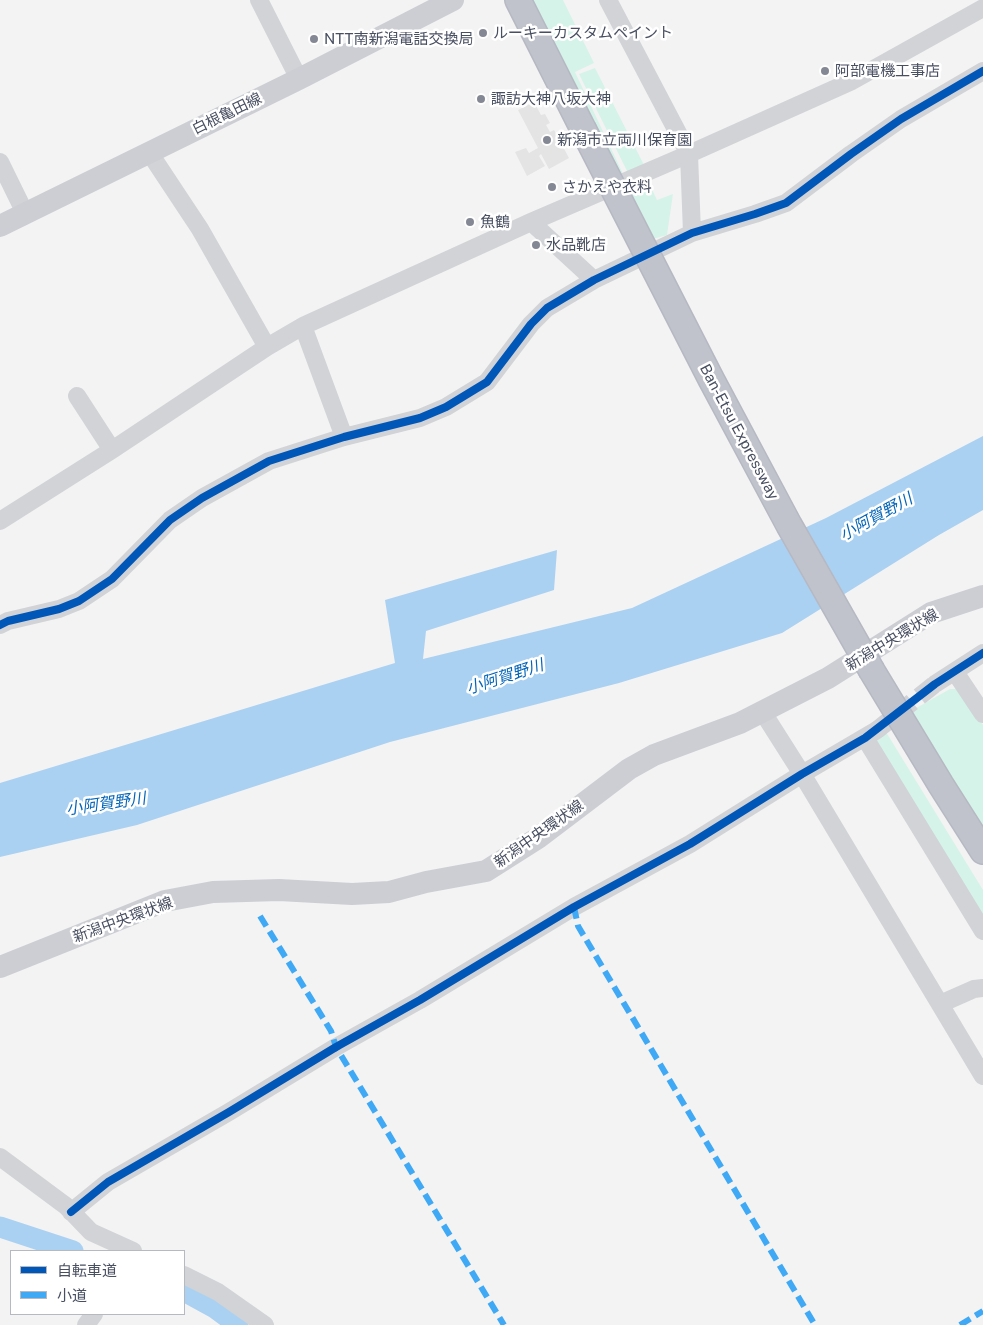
<!DOCTYPE html>
<html>
<head>
<meta charset="utf-8">
<style>
	body { margin:0 }
	#map { position:relative; width:983px; height:1325px; overflow:hidden; background:#f3f3f3; font-family:"Public Sans","Noto Sans JP",sans-serif }
	canvas { display:block }
	.legend { position:absolute; left:10px; top:1250px; width:175px; height:65px; box-sizing:border-box; background:#fff; border:1px solid #b6b9c0; margin:0; padding:6px 9px; list-style:none; font-size:15px; color:#484f61 }
	.legend li { display:flex; align-items:center; gap:10px; height:25px }
	.legend b { width:25px; border:1px solid #b6b9c0 }
</style>
</head>
<body>
<div id="map">
<canvas width="983" height="1325"></canvas>
<ul class="legend">
<li><b style="height:6px;background:#0057b8"></b>自転車道</li>
<li><b style="height:6px;background:#3fa9f5"></b>小道</li>
</ul>
</div>
<script>
const g = document.querySelector('canvas').getContext('2d');
g.lineJoin = 'round';
function fill(path, color) { g.fillStyle = color; g.fill(path, 'evenodd'); }
const toPath = rows => new Path2D(rows.map(r => 'M' + r).join(''));
function strokePath(path, color, width, dash) { g.strokeStyle = color; g.lineWidth = width; g.lineCap = dash ? 'butt' : 'round'; g.setLineDash(dash || []); g.stroke(path); }
function write(font, color, halo, rows, align = 'center') {
  g.font = font + ' "Public Sans","Noto Sans JP",sans-serif'; g.lineWidth = 5; g.setLineDash([]); g.textBaseline = 'middle'; g.strokeStyle = halo; g.fillStyle = color; for (const [text, x, y, turn = 0] of rows) {
    g.save(); g.translate(x, y); g.rotate((+turn || 0) * Math.PI / 180); g.textAlign = isNaN(turn) ? turn : align; if (halo) g.strokeText(text, 0, 0); g.fillText(text, 0, 0); g.restore();
  }
}
fill(toPath([
	[534,102,541,115,545,114,550,123,546,125,550,132,554,130,569,158,549,169,541,154,539,156,545,166,527,176,515,152,526,148,529,153,538,148,518,110]
]), '#e4e4e5');
fill(toPath([
	[529,0,563,0,594,63,575,72,624,176,618,179],
	[595,68,644,165,628,173,579,74],
	[646,177,657,200,673,194,667,235,649,240,624,186],
	[950,689,956,689,962,692,983,725,983,829,911,711],
	[886,732,983,890,983,926,871,740]
]), '#d6f3e9');
fill(toPath([
	[983,436,983,510,939,535,782,633,619,683,390,742,137,825,0,857,0,783,395,663,385,600,557,550,554,590,426,631,423,659,632,608,826,518]
]), '#aad1f2');
strokePath(toPath([
	[0,1227,73,1251],
	[184,1291,215,1308,238,1325]
]), '#aad1f2', 21);
strokePath(toPath([
	[877,730,935,684]
]), '#d1d2d6', 18, [18, 9]);
const highway = toPath([
	[518,0,583,129],
	[872,671,941,785,983,851]
]);
strokePath(highway, '#b6b9c3', 28);
strokePath(toPath([
	[259,0,299,79],
	[608,0,689,154,692,233],
	[149,152,200,229,267,347],
	[0,162,25,213],
	[531,222,594,280],
	[303,326,344,437],
	[77,396,112,450],
	[0,521,112,450,267,347,303,326,531,222,689,154,852,81,983,8],
	[0,625,8,621,59,609,79,601,112,579,170,520,202,498,269,461,344,437,420,418,446,407,487,382,531,324,547,308,594,280,692,233,755,214,786,203,851,154,901,119,983,71],
	[955,672,983,714],
	[935,684,983,653],
	[762,711,802,774,983,1076],
	[865,738,983,931],
	[940,1004,974,989,983,988],
	[0,1157,66,1206,91,1232,133,1251],
	[71,1212,108,1182,229,1112,336,1047,420,1000,574,907,690,844,802,774,877,730],
	[184,1275,218,1292,265,1325],
	[86,1325,94,1314]
]), '#d1d3d6', 18);
strokePath(toPath([
	[0,226,299,79,453,0],
	[0,967,165,901,213,892,279,890,352,894,389,892,426,882,486,871,538,838,629,769,654,755,740,723,828,678,931,613,983,596]
]), '#ccced3', 22);
strokePath(highway, '#c0c3cb', 25);
const highwayBridge = toPath([
	[583,129,711,379,789,525,872,671]
]);
strokePath(highwayBridge, '#b6b9c3', 28, []);
strokePath(highwayBridge, '#c0c3cb', 25);
strokePath(toPath([
	[574,907,578,926,815,1325],
	[260,916,331,1031,336,1047,504,1325],
	[960,1325,983,1311]
]), '#3fa9f5', 6, [12, 6]);
strokePath(toPath([
	[0,625,8,621,59,609,79,601,112,579,170,520,202,498,269,461,344,437,420,418,446,407,487,382,531,324,547,308,594,280,692,233,755,214,786,203,851,154,901,119,983,71],
	[71,1212,108,1182,229,1112,336,1047,420,1000,574,907,690,844,802,774,865,738,935,684,983,653]
]), '#0057b8', 8);
for (const [x, y, r, color] of [
	[483,33,5,"#848894"],
	[314,39,5,"#848894"],
	[825,71,5,"#848894"],
	[481,99,5,"#848894"],
	[547,140,5,"#848894"],
	[552,187,5,"#848894"],
	[470,222,5,"#848894"],
	[536,245,5,"#848894"]
]) { const dot = new Path2D(); dot.arc(x, y, r, 0, 2 * Math.PI); g.fillStyle = color; g.fill(dot); strokePath(dot, '#fff', 2); }
write('15px', '#484f61', '#fff', [
	["ルーキーカスタムペイント",493,33],
	["NTT南新潟電話交換局",324,39],
	["阿部電機工事店",835,71],
	["諏訪大神八坂大神",491,99],
	["新潟市立両川保育園",557,140],
	["さかえや衣料",562,187],
	["魚鶴",480,222],
	["水品靴店",546,245]
], 'left');
write('15px', '#484f61', '#fff', [
	["白根亀田線",227,114,-26],
	["Ban-Etsu Expressway",739,432,62],
	["新潟中央環状線",892,640,-31],
	["新潟中央環状線",539,834,-35],
	["新潟中央環状線",123,920,-20]
]);
write('italic 16px', '#0465b8', '#fff', [
	["小阿賀野川",876,517,-29],
	["小阿賀野川",505,677,-18],
	["小阿賀野川",106,804,-8]
]);
</script>
</body>
</html>
